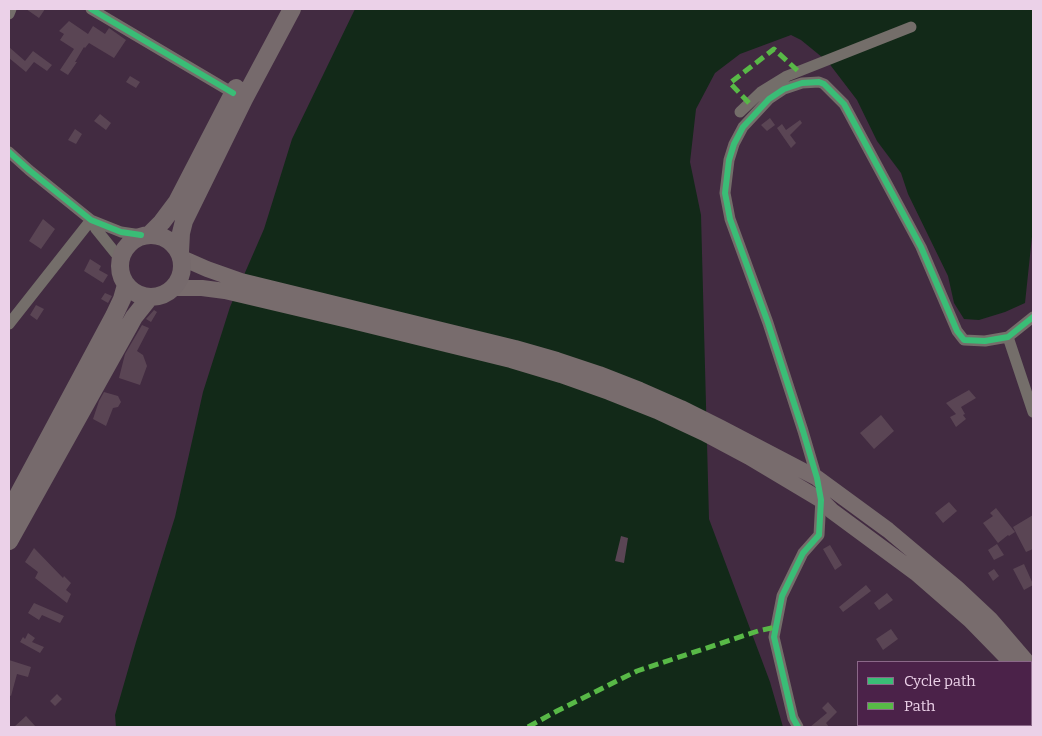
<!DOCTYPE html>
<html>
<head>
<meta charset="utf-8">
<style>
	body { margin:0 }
	#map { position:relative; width:1042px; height:736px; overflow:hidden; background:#422b41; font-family:Bitter,serif }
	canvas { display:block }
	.frame { position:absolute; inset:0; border:10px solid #ebd1e8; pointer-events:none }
	.legend { position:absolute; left:857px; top:661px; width:175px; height:65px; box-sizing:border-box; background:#4b2249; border:1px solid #8b6889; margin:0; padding:6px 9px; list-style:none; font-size:15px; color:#ebd1e8 }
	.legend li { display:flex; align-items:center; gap:10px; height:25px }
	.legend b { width:25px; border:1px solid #8b6889 }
</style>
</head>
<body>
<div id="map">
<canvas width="1042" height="736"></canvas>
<div class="frame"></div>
<ul class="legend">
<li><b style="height:6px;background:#3abd76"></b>Cycle path</li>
<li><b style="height:6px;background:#58b947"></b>Path</li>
</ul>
</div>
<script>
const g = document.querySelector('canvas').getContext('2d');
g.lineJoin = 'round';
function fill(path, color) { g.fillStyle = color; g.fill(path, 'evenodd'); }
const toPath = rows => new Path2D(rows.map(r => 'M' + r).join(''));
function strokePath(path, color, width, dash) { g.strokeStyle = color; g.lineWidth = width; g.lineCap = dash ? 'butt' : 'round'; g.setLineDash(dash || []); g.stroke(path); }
fill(toPath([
	[355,9,1033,9,1033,125,1032,131,1033,148,1033,227,1025,303,1005,312,979,320,964,319,954,303,948,276,908,194,901,173,877,141,857,100,828,62,801,40,791,35,740,54,715,73,696,109,690,162,701,215,709,519,770,682,783,727,116,727,115,715,136,642,175,517,203,392,230,307,264,229,292,139]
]), '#122918');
fill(toPath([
	[26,9,45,9,39,18],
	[69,21,88,34,93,26,105,34,109,28,126,40,114,58,89,43,85,48,84,47,75,62,77,62,68,75,60,70,74,49,60,40,64,34,59,31],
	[9,47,25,61,33,51,52,65,47,71,34,62,26,72,9,58],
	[130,76,140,82,136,88,126,82],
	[100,114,111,123,106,130,94,121],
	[770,118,775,125,767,131,761,125],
	[800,120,802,123,790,135,796,143,791,148,777,128,782,124,786,130],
	[75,129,82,134,76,144,68,140],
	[43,219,55,229,41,249,29,241],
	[90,259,101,266,99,270,108,275,103,283,84,271],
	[105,293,112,296,108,303,101,299],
	[36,305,44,309,37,320,30,315],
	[154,310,157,312,151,322,146,319],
	[142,325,149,328,137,351,143,355,147,366,140,385,119,378,125,354],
	[969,390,976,398,961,407,965,414,963,415,966,419,956,427,950,417,956,414,946,403],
	[104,392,118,396,121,402,118,407,113,408,106,426,93,419,99,401],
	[881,415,894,431,874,449,860,433],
	[949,502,957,511,943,523,935,513],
	[996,508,1015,532,1009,536,1008,535,998,543,983,523,993,516,990,513],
	[1033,515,1033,549,1026,552,1013,527],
	[621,536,628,538,624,563,615,561],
	[997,544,1004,555,994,560,988,550],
	[830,545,842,565,835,570,823,549],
	[34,548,63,578,64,576,71,583,66,590,71,594,67,603,35,578,38,572,25,562],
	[1024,564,1033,584,1033,585,1024,590,1013,569],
	[994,569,999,576,993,581,988,573],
	[866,585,871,591,843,612,839,607],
	[887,593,893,600,879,610,874,603],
	[34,603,64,616,60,623,42,615,39,620,28,613],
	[891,629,898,639,883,650,876,639],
	[28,633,35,638,32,642,44,647,40,653,20,642,23,637,25,639],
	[9,660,31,667,28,677,17,674,11,696,9,695],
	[57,694,62,699,55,706,50,701],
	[828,702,837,712,826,723,829,727,810,727,827,713,822,708],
	[26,716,36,727,14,727]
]), '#5a4554');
strokePath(toPath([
	[91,9,233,93],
	[9,14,11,9],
	[740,112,761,92,787,76,911,27],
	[9,152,29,170,91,220,121,232,141,235],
	[91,220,96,229,121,260],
	[9,324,91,220],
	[1008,337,1033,412],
	[818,482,803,431,768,323,730,219,725,193,729,160,734,144,743,127,769,99,784,89,802,83,819,82,824,84,844,104,921,247,957,331,964,340,985,341,1008,337,1033,317],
	[798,727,793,718,774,637,782,596,803,553,819,535,821,498]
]), '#746e6a', 11);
strokePath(toPath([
	[182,258,207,269,241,281,515,348,557,360,599,374,640,390,681,408,721,428,817,478,888,530,957,588,990,619,1027,662],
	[174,288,202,288,225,291,348,320,511,360,561,375,609,392,657,411,704,433,749,457,821,500,832,511,916,573,970,620,1011,662],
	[1031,685,1033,687]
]), '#786c6d', 16);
strokePath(toPath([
	[151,233,162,222,177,202,236,88],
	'120 266a31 31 0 1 1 62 0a31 31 0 1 1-62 0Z',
	[180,252,181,233,184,221,244,99,292,9],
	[9,512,114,316,122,299,126,285],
	[9,541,129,326,134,317,150,297]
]), '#766a6c', 18);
strokePath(toPath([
	[749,103,730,83,774,49,798,71],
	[528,727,557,711,637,671,758,631,776,627]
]), '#58b947', 5, [10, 5]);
strokePath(toPath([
	[91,9,233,93],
	[9,152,29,170,91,220,121,232,141,235],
	[798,727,793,718,774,637,782,596,803,553,819,535,821,500,817,478,803,431,768,323,730,219,725,193,729,160,734,144,743,127,769,99,784,89,802,83,819,82,824,84,844,104,921,247,957,331,964,340,985,341,1008,337,1033,317]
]), '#3abd76', 6);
</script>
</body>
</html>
